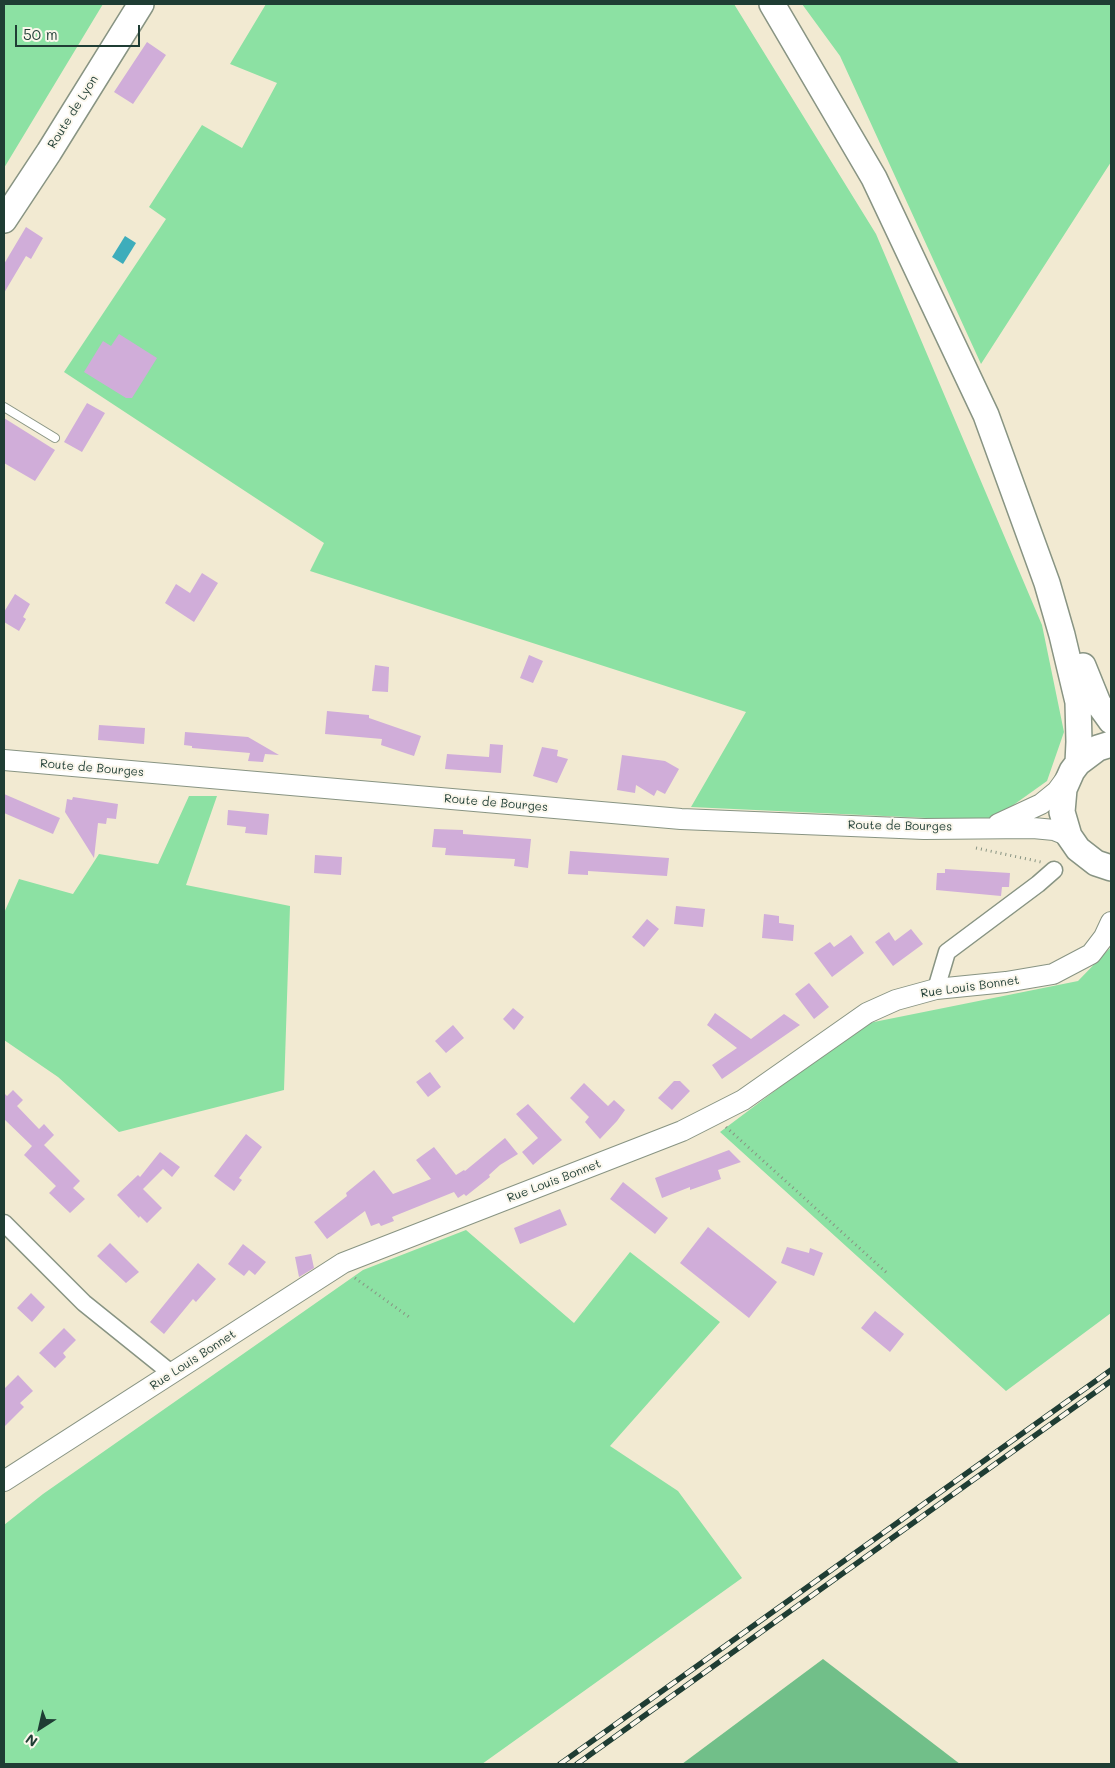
<!DOCTYPE html>
<html>
<head>
<meta charset="utf-8">
<style>
	body { margin:0 }
	#map { position:relative; width:1115px; height:1768px; overflow:hidden; background:#f2ead2; font-family:Mali,sans-serif }
	canvas { display:block }
	.frame { position:absolute; inset:0; border:5px solid #1f3d34; pointer-events:none }
	.north { position:absolute; left:15px; top:1703px; width:50px; height:50px; -webkit-text-stroke:4px #fbf7ec; paint-order:stroke; rotate:215deg; font-size:14px; font-weight:700; line-height:20px; text-align:center; color:#1f3d34 }
	.north::after { content:''; display:block; margin:auto; width:18px; height:22px; background:#1f3d34; clip-path:polygon(50% 0,100% 100%,50% 72%,0 100%) }
	.scale { position:absolute; left:15px; top:25px; width:125px; height:22px; box-sizing:border-box; border:2px solid #1f3d34; border-top:0; padding-left:6px; font-size:15px; line-height:18px; white-space:nowrap; color:#1f3d34; -webkit-text-stroke:4px #fbf7ec; paint-order:stroke }
</style>
</head>
<body>
<div id="map">
<canvas width="1115" height="1768"></canvas>
<div class="frame"></div>
<div class="north">N</div>
<div class="scale">50 m</div>
</div>
<script>
const g = document.querySelector('canvas').getContext('2d');
g.lineJoin = 'round';
function fill(path, color) { g.fillStyle = color; g.fill(path, 'evenodd'); }
const toPath = rows => new Path2D(rows.map(r => 'M' + r).join(''));
function strokePath(path, color, width, dash) { g.strokeStyle = color; g.lineWidth = width; g.lineCap = dash ? 'butt' : 'round'; g.setLineDash(dash || []); g.stroke(path); }
function write(font, color, halo, rows, align = 'center') {
  g.font = font + ' Mali,sans-serif'; g.lineWidth = 4; g.setLineDash([]); g.textBaseline = 'middle'; g.strokeStyle = halo; g.fillStyle = color; for (const [text, x, y, turn = 0] of rows) {
    g.save(); g.translate(x, y); g.rotate((+turn || 0) * Math.PI / 180); g.textAlign = isNaN(turn) ? turn : align; if (halo) g.strokeText(text, 0, 0); g.fillText(text, 0, 0); g.restore();
  }
}
fill(toPath([
	[4,4,103,4,4,168],
	[266,4,734,4,876,234,1042,625,1064,732,1047,781,991,821,691,807,746,712,310,571,324,543,64,372,166,219,149,207,202,125,242,148,277,83,230,64],
	[802,4,1111,4,1111,162,981,364,840,56],
	[189,796,217,796,186,885,290,906,284,1090,119,1132,58,1077,4,1040,4,913,19,879,73,894,99,854,158,864],
	[1111,947,1111,1313,1006,1391,720,1132,864,1024,1078,981],
	[466,1230,574,1323,630,1252,720,1322,610,1446,678,1491,742,1578,482,1764,4,1764,4,1525,43,1494,363,1270]
]), '#8ce1a3');
fill(toPath([
	[823,1659,960,1764,682,1764]
]), '#71bf89');
fill(toPath([
	[125,236,136,243,123,264,112,257]
]), '#3eadbb');
fill(toPath([
	[147,42,166,55,133,104,114,92],
	[26,227,43,238,31,259,26,256,4,293,4,264],
	[119,334,157,358,132,398,126,398,84,372,103,341,111,346],
	[87,403,105,413,82,452,64,442],
	[4,418,55,450,35,481,4,463],
	[202,573,218,583,194,622,165,603,176,584,190,593],
	[15,594,30,604,23,617,26,619,19,631,4,622,4,612],
	[529,655,543,661,533,683,520,678],
	[375,665,389,667,388,692,372,691],
	[327,711,369,715,369,718,421,736,414,756,381,745,382,739,325,734],
	[99,725,145,728,144,744,98,740],
	[185,732,248,737,279,755,265,754,263,762,248,761,250,753,192,748,192,746,184,745],
	[490,744,503,745,501,773,445,769,447,754,489,757],
	[542,747,558,750,557,756,568,759,557,783,533,776],
	[622,755,665,761,679,769,665,794,657,790,654,796,636,785,635,793,617,790],
	[4,794,60,818,53,834,4,813],
	[73,797,118,804,116,819,107,818,106,824,98,823,94,858,65,812,67,799,72,800],
	[228,810,269,814,267,835,245,833,246,827,227,825],
	[434,829,463,830,463,834,531,839,528,868,514,866,515,859,445,855,446,848,432,847],
	[570,851,669,858,667,876,588,871,588,875,568,874],
	[315,855,342,857,341,875,314,873],
	[945,869,1010,873,1009,887,1002,887,1001,896,936,890,937,873,945,873],
	[676,906,705,909,703,927,674,924],
	[764,914,779,916,779,923,794,925,793,941,762,938],
	[647,919,659,929,644,947,632,937],
	[911,929,923,944,893,966,875,942,889,932,895,941],
	[851,935,864,953,832,977,814,953,830,942,834,947],
	[809,983,829,1007,814,1019,795,994],
	[513,1008,524,1017,514,1030,503,1019],
	[715,1013,751,1039,784,1014,800,1025,722,1079,712,1065,737,1048,707,1025],
	[453,1025,464,1038,446,1053,435,1041],
	[430,1072,441,1087,428,1097,416,1082],
	[674,1081,680,1081,690,1091,672,1110,658,1098],
	[584,1083,608,1106,614,1100,625,1110,617,1121,600,1139,585,1122,589,1117,570,1098],
	[13,1090,23,1100,17,1106,39,1129,44,1124,54,1135,44,1145,80,1181,73,1188,85,1199,70,1213,49,1193,56,1186,24,1155,32,1146,4,1119,4,1093,7,1096],
	[528,1104,562,1140,533,1165,522,1152,538,1138,516,1114],
	[246,1134,262,1147,239,1178,242,1180,234,1191,214,1176],
	[505,1138,518,1154,500,1165,489,1175,490,1177,466,1196,464,1194,458,1198,454,1192,392,1217,394,1221,381,1226,379,1223,371,1226,365,1211,327,1239,314,1222,347,1196,346,1193,374,1170,393,1194,431,1179,416,1160,434,1147,456,1175,464,1170,465,1171],
	[729,1150,741,1162,718,1170,721,1179,690,1190,690,1187,662,1198,655,1178],
	[160,1152,180,1167,172,1177,163,1169,143,1189,162,1208,147,1223,140,1216,139,1218,117,1195,138,1175,140,1177],
	[623,1182,668,1218,655,1234,610,1199],
	[560,1209,567,1225,520,1244,514,1228],
	[708,1227,777,1282,749,1318,680,1263],
	[110,1243,139,1272,126,1283,97,1256],
	[243,1244,266,1262,255,1275,249,1270,244,1276,228,1264],
	[787,1247,809,1253,810,1248,823,1253,814,1276,781,1263],
	[311,1254,314,1268,299,1277,295,1257],
	[198,1263,216,1279,196,1302,193,1299,164,1334,150,1322],
	[31,1293,45,1307,32,1322,17,1308],
	[875,1311,904,1334,890,1352,861,1328],
	[64,1328,76,1340,63,1353,66,1357,55,1368,39,1353],
	[18,1375,33,1391,20,1403,24,1407,4,1427,4,1389]
]), '#d0add9');
const service = toPath([
	[4,407,55,438]
]);
const minor = toPath([
	[936,989,947,952,1038,884,1054,870],
	[4,1223,84,1303,171,1373]
]);
const tertiary = toPath([
	[4,760,681,819,924,829,1033,828,1054,830,1069,836],
	[998,824,1041,804,1057,791,1068,776],
	[4,1481,343,1263,682,1131,743,1100,867,1013,896,1000,936,989,1006,982,1053,974,1091,954,1104,937,1111,922]
]);
const primary = toPath([
	[772,4,874,178,986,415,1047,583,1062,635,1078,702,1079,742,1078,763],
	[4,220,49,152,141,4],
	[1083,666,1098,703,1111,721],
	[1111,744,1098,748,1078,763,1072,771,1064,789,1062,812,1069,836,1078,849,1096,863,1111,868]
]);
strokePath(service, '#889483', 10);
strokePath(minor, '#889483', 19);
strokePath(tertiary, '#889483', 22);
strokePath(primary, '#889483', 28);
strokePath(toPath([
	[976,848,1041,862],
	[726,1127,888,1274],
	[355,1278,409,1317]
]), '#889483', 3, [1, 4]);
strokePath(service, '#fff', 8);
strokePath(minor, '#fff', 16);
strokePath(tertiary, '#fff', 20);
strokePath(primary, '#fff', 25);
const rail = toPath([
	[560,1764,1111,1370],
	[577,1764,1111,1381]
]);
strokePath(rail, '#1f3d34', 5.5);
strokePath(rail, '#fbf7ec', 4, [11]);
write('12px', '#1f3d34', '#fbf7ec', [
	["Route de Lyon",73,112,-58],
	["Route de Bourges",92,768,5],
	["Route de Bourges",496,803,5],
	["Route de Bourges",900,826,1],
	["Rue Louis Bonnet",970,987,-8],
	["Rue Louis Bonnet",554,1181,-21],
	["Rue Louis Bonnet",193,1360,-33]
]);
</script>
</body>
</html>
